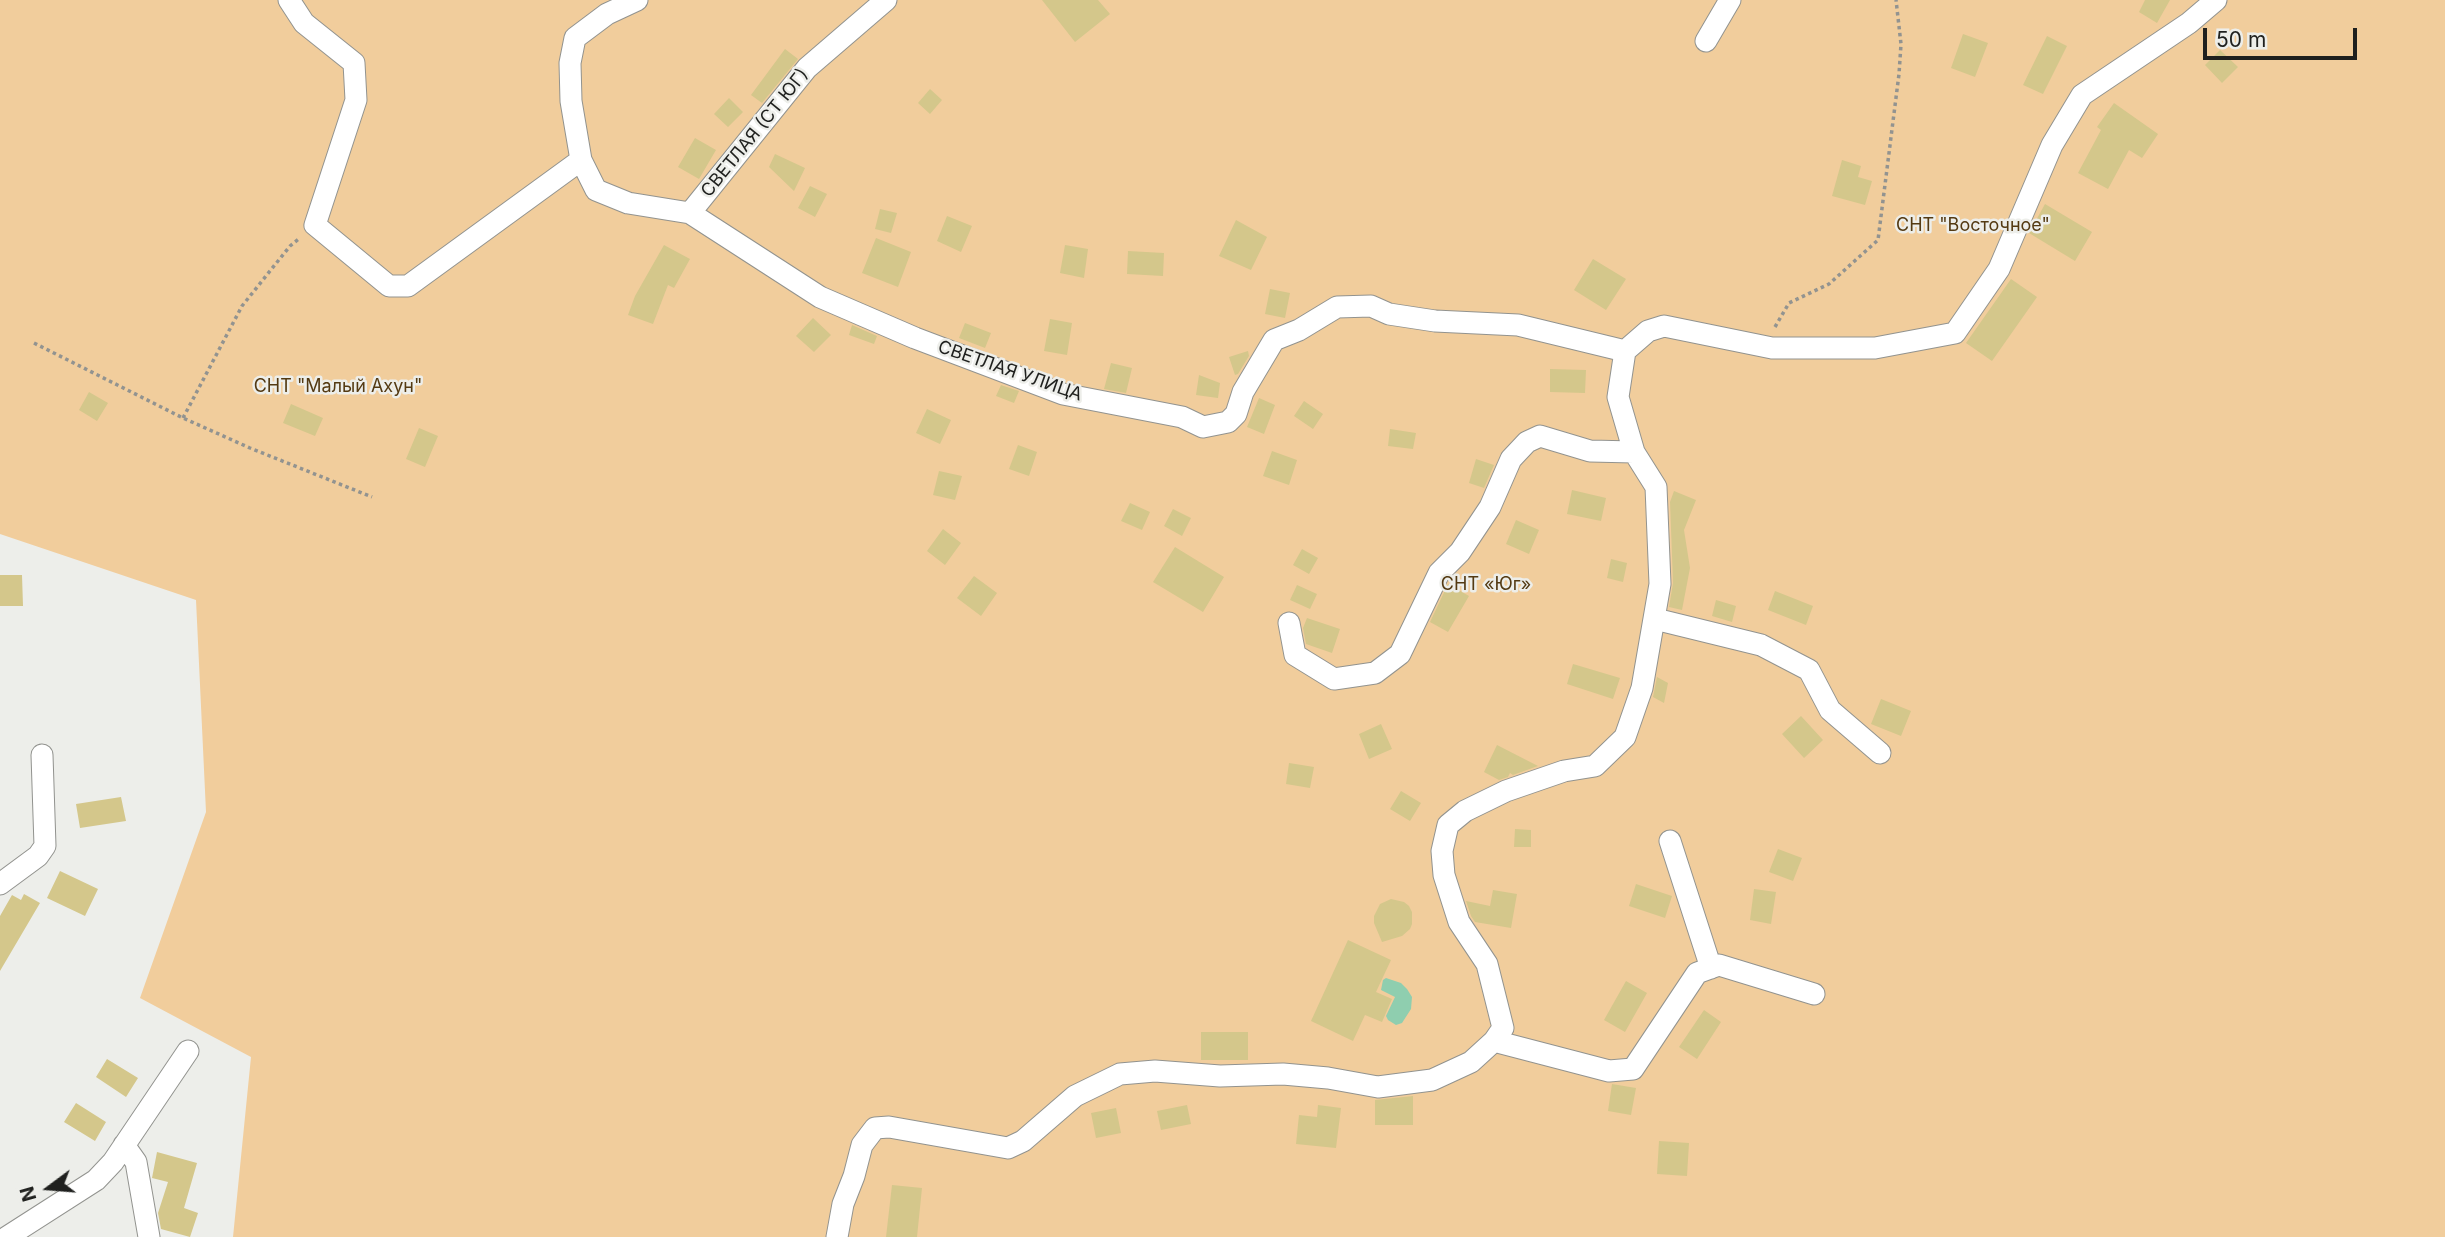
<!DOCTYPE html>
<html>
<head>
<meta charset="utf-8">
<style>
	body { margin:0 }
	#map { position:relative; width:2445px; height:1237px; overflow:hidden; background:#edeeea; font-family:Inter,sans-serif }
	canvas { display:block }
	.north { position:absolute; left:14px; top:1153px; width:70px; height:70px; -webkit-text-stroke:5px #edeeea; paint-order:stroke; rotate:254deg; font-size:19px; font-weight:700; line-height:28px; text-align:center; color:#1f201e }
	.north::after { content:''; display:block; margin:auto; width:24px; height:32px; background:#1f201e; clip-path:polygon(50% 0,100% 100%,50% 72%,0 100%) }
	.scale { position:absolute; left:2203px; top:28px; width:154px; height:32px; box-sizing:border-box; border:4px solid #1f201e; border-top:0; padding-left:9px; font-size:21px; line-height:24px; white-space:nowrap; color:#1f201e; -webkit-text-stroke:5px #edeeea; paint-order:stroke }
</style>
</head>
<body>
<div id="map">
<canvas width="2445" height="1237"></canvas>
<div class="north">N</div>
<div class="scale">50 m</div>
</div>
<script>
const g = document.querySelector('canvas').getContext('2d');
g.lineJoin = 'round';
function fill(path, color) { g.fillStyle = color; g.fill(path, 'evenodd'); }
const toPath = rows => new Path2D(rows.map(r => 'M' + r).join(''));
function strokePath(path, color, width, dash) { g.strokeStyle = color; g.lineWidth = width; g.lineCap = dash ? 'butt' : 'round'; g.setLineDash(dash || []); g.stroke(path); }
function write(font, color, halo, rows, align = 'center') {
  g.font = font + ' Inter,sans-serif'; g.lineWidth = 5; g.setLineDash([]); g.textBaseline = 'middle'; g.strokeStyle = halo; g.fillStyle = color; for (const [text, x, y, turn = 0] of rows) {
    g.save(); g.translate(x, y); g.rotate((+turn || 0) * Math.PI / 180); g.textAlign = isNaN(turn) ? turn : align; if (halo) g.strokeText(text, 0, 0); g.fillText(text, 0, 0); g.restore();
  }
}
fill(toPath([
	[0,0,2445,0,2445,1237,233,1237,251,1057,140,998,206,812,196,600,0,534]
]), '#f1cd9c');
fill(toPath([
	[1386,978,1401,983,1407,989,1412,997,1411,1009,1402,1023,1396,1025,1388,1020,1386,1016,1395,997,1381,990,1383,980]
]), '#8fceaf');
fill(toPath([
	[1042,0,1098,0,1110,14,1075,42],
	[2145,0,2170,0,2157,23,2139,12],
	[1963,34,1988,43,1975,77,1951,68],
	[2047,36,2067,46,2043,94,2023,85],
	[785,49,798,59,762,103,751,95],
	[2220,50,2238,67,2222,83,2205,65],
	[930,89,942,100,930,114,918,103],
	[729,98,743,112,728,127,714,114],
	[2114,103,2158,134,2142,158,2129,150,2108,189,2078,173,2101,130,2097,127],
	[695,138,716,150,699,179,678,167],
	[775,154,805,168,794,191,769,167],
	[1842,160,1861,166,1858,177,1872,181,1865,205,1832,196],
	[810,186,827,194,815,217,798,208],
	[2045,204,2092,232,2075,261,2029,233],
	[880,209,897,213,891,233,875,229],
	[947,216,972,226,961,252,937,241],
	[1236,220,1267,237,1251,270,1219,256],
	[876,238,911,252,898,287,862,273],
	[664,245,690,259,674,288,668,285,653,324,628,315,635,296],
	[1065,245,1088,249,1084,278,1060,273],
	[1128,251,1164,253,1163,276,1127,274],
	[1593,259,1626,279,1606,310,1574,290],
	[2011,279,2037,297,1992,361,1966,343],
	[1270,289,1290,293,1285,318,1265,314],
	[813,318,831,335,814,352,796,336],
	[1050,319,1072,323,1067,355,1044,351],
	[965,323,991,333,985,348,959,338],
	[852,325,877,336,874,344,849,335],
	[1248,351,1249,356,1238,374,1235,375,1229,357],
	[1111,363,1132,368,1126,393,1104,389],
	[1550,369,1586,370,1585,393,1550,392],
	[1199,375,1220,383,1218,398,1196,395],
	[1001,385,1019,391,1014,403,996,396],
	[89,392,108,403,97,421,79,410],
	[1259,398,1275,405,1264,434,1247,427],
	[1304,401,1323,414,1313,429,1294,416],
	[291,404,323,418,315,436,283,423],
	[927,409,951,420,940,444,916,433],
	[419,428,438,436,425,467,406,459],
	[1390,429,1416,433,1413,449,1388,446],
	[1018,445,1037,452,1029,476,1009,469],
	[1272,451,1297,460,1289,485,1263,476],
	[1476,459,1494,465,1484,488,1469,483],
	[939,471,962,476,955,500,933,495],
	[1572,490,1606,498,1601,521,1567,514],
	[1674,491,1696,500,1684,530,1690,568,1682,610,1669,607,1673,583,1670,502],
	[1130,503,1150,512,1142,530,1121,521],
	[1173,509,1191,518,1182,536,1164,526],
	[1516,520,1539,530,1529,554,1506,544],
	[943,529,961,543,945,565,927,551],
	[1175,547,1224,577,1203,612,1153,582],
	[1302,549,1318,558,1309,574,1293,565],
	[1611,559,1627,563,1623,582,1607,578],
	[0,575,22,575,23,606,0,606],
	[974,576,997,593,981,616,957,598],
	[1448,584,1469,596,1448,632,1430,622],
	[1297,585,1317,594,1310,609,1290,600],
	[1775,591,1813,606,1806,625,1768,610],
	[1716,600,1736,606,1732,622,1712,616],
	[1307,618,1340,629,1332,653,1306,644,1303,628],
	[1573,664,1620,678,1613,699,1567,684],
	[1657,677,1668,683,1664,703,1653,697],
	[1881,699,1911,711,1901,736,1871,724],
	[1801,716,1823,740,1804,758,1782,734],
	[1381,724,1392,749,1369,759,1359,734],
	[1497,745,1538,766,1513,775,1510,773,1508,777,1499,780,1484,772],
	[1289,763,1314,767,1310,788,1286,784],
	[1401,791,1421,803,1410,821,1390,809],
	[121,797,126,821,80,828,76,804],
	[1515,829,1531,830,1531,847,1514,847],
	[1778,849,1802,858,1793,881,1769,872],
	[60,871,98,889,85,916,47,898],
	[1636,884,1672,896,1665,918,1629,906],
	[1754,889,1776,892,1771,924,1750,920],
	[1493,890,1517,894,1511,928,1475,922,1471,916,1466,901,1490,906],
	[24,894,40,903,0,971,0,916,12,895,21,900],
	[1391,899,1404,902,1409,906,1412,912,1412,924,1410,929,1402,936,1382,942,1374,923,1374,916,1380,904],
	[1348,940,1391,960,1376,992,1392,999,1382,1022,1365,1015,1353,1041,1311,1021],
	[1626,981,1647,993,1625,1032,1604,1020],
	[1704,1010,1721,1022,1697,1059,1679,1047],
	[1201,1032,1248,1032,1248,1060,1201,1060],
	[107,1059,138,1078,126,1097,96,1077],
	[1612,1084,1636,1088,1631,1115,1608,1111],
	[1413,1096,1413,1125,1375,1125,1375,1100],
	[76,1103,106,1122,95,1141,64,1122],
	[1187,1105,1191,1124,1161,1130,1157,1111],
	[1318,1105,1341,1108,1336,1148,1296,1144,1299,1115,1317,1117],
	[1116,1108,1121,1133,1096,1138,1091,1113],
	[1659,1141,1689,1143,1687,1176,1657,1174],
	[157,1152,197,1163,184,1208,198,1213,190,1237,161,1229,158,1213,168,1182,152,1178],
	[892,1185,922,1188,917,1237,886,1237]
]), '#d4c78b');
const minor = toPath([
	[289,0,304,23,354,63,356,100,315,225,389,286,408,286,581,160],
	[637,0,607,14,575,38,570,63,571,101,581,160,596,190,628,203,690,213,820,297,915,338,1063,394,1182,417,1203,427,1228,422,1236,414,1243,392,1274,340,1299,330,1337,307,1371,306,1389,314,1435,321,1518,325,1625,351,1648,331,1664,326,1772,348,1875,348,1955,333,1999,269,2052,145,2082,95,2189,23,2216,0],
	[1706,41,1730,0],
	[690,213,807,68,886,0],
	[1655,619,1761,645,1809,670,1830,710,1880,753],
	[1289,623,1295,655,1334,679,1375,673,1400,654,1439,573,1460,552,1490,507,1511,459,1527,442,1540,436,1590,451,1634,452],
	[1670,841,1711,968],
	[0,884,38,856,45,846,42,755],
	[1494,1041,1609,1071,1633,1069,1697,973,1719,965,1814,994],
	[124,1145,136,1162,149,1237],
	[7,1237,96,1180,113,1162,188,1051],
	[837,1237,843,1204,854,1176,862,1145,875,1128,889,1127,1008,1148,1023,1141,1075,1096,1120,1074,1155,1071,1220,1076,1283,1074,1328,1078,1378,1087,1432,1080,1471,1062,1494,1041,1503,1028,1487,964,1459,922,1444,875,1442,851,1448,825,1465,811,1506,791,1564,771,1595,766,1625,737,1642,688,1660,584,1656,487,1634,452,1618,397,1625,351]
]);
strokePath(minor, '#92938f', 23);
strokePath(toPath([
	[1775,327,1789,303,1829,284,1878,240,1899,74,1901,44,1896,0],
	[34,343,183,418,250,448,372,497],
	[183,418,242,306,290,246,300,238]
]), '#929390', 3.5, [3.5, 3.5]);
strokePath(minor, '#fff', 21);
write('18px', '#1f201e', '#edeeea', [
	["СВЕТЛАЯ (СТ ЮГ)",755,133,-51],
	["СВЕТЛАЯ УЛИЦА",1010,371,19]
]);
write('18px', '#543a12', '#edeeea', [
	["СНТ \"Восточное\"",1973,226],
	["СНТ \"Малый Ахун\"",338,387],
	["СНТ «Юг»",1486,585]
]);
</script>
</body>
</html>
